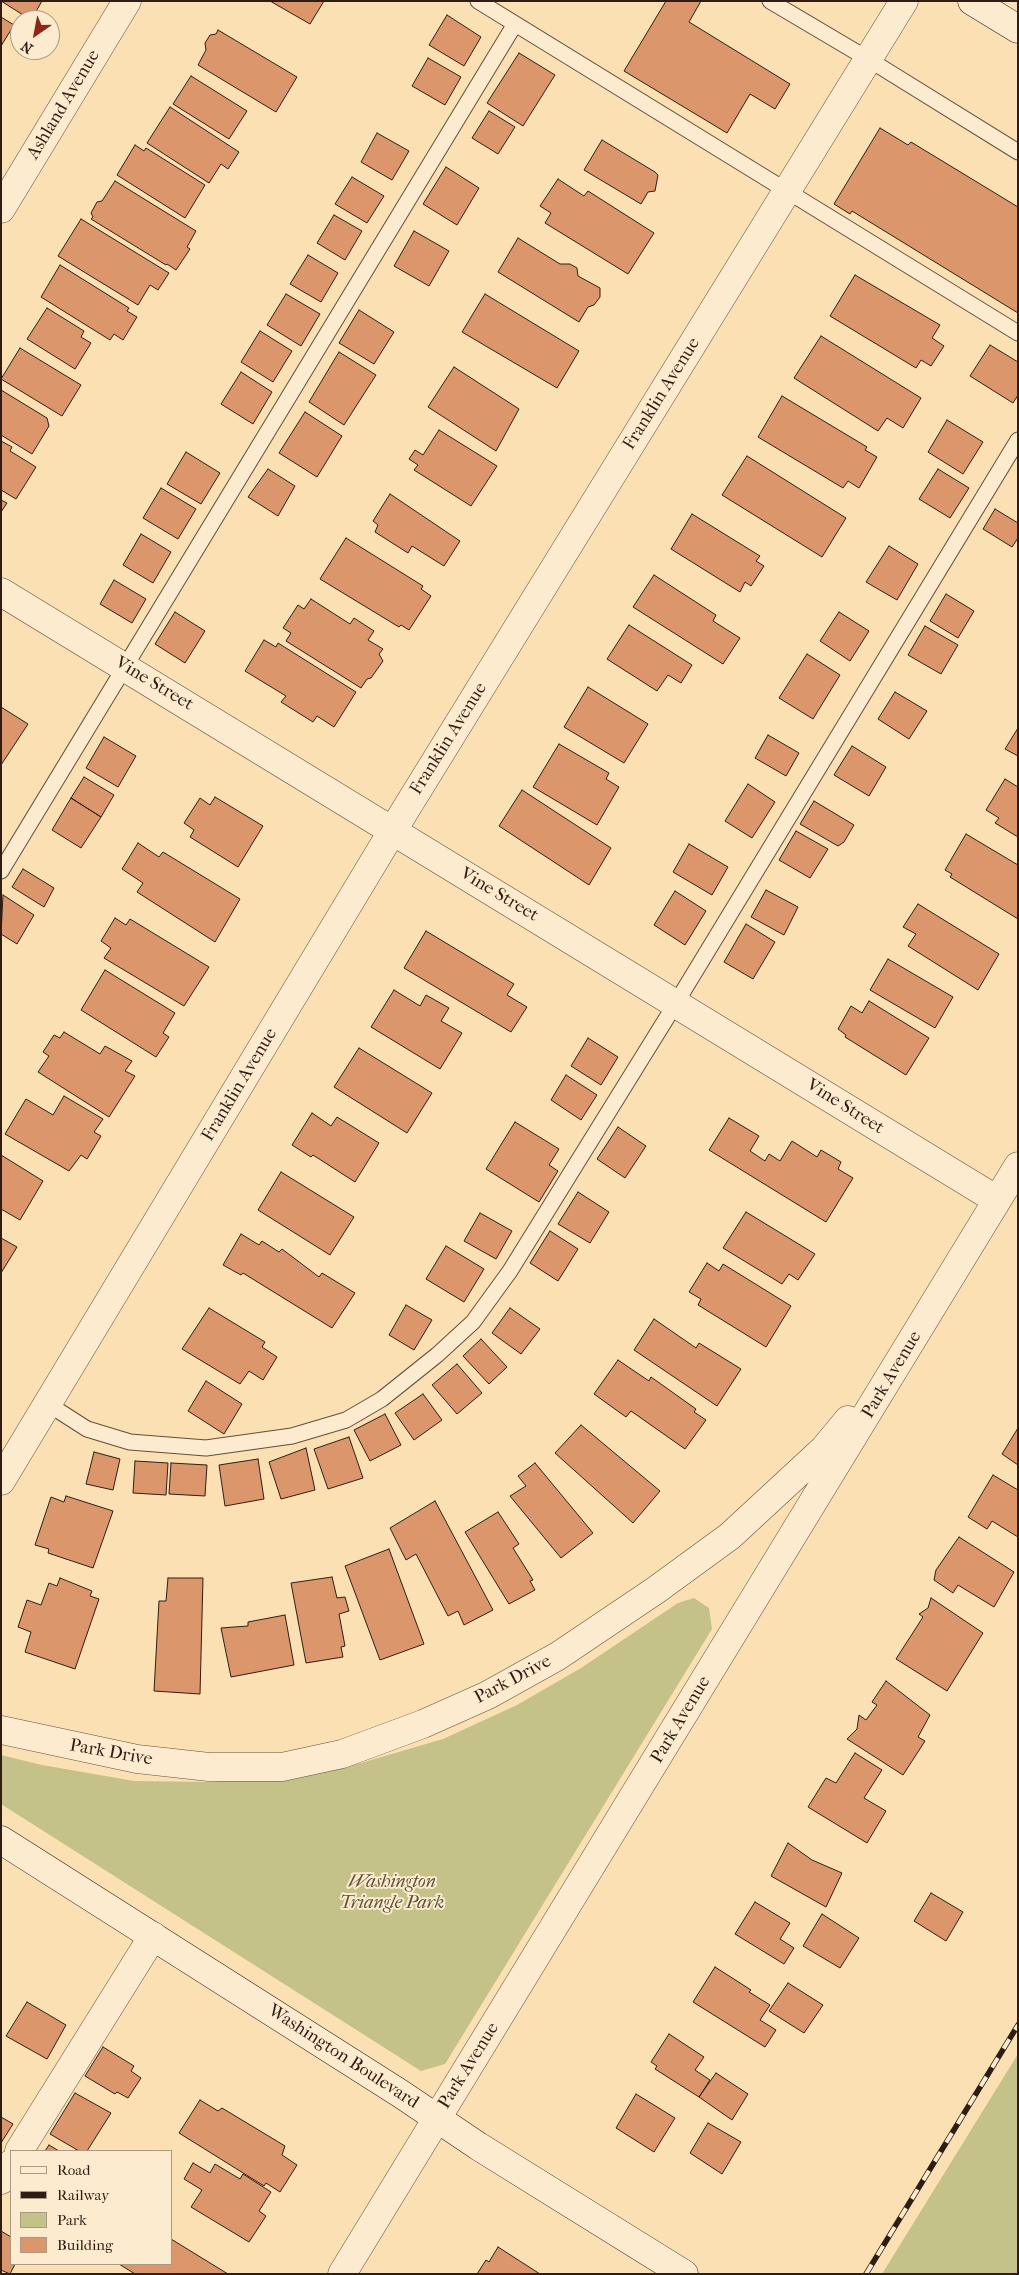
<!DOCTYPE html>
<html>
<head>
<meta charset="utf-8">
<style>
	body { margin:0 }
	#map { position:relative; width:1019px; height:2275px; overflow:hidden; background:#fbe0b4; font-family:"IM FELL French Canon",serif }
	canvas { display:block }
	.frame { position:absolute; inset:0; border:2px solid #2f1d15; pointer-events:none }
	.legend { position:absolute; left:10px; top:2150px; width:162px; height:115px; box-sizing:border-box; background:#fcebce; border:1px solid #aa9984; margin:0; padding:6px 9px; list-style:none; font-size:15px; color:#2f1d15 }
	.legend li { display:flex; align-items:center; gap:10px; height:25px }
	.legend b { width:25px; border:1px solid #aa9984 }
	.north { position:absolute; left:10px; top:10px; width:50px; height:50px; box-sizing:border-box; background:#fcebce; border:1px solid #aa9984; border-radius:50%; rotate:213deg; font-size:14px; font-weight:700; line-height:20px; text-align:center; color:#2f1d15 }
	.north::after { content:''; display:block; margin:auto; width:18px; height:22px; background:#8f2418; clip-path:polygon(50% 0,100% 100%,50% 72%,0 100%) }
</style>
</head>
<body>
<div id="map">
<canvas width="1019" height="2275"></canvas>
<div class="frame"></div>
<ul class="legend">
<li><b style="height:6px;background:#fcebce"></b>Road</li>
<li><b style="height:6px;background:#2f1d15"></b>Railway</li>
<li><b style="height:14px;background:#c4c189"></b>Park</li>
<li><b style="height:14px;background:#dc966c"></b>Building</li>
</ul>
<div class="north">N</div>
</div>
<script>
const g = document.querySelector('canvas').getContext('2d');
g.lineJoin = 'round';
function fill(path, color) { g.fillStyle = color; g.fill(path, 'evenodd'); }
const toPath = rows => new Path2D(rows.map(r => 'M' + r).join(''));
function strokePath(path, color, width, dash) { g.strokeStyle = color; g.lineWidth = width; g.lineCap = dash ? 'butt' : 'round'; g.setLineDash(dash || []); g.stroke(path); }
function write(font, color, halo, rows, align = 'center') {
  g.font = font + ' "IM FELL French Canon",serif'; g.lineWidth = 4; g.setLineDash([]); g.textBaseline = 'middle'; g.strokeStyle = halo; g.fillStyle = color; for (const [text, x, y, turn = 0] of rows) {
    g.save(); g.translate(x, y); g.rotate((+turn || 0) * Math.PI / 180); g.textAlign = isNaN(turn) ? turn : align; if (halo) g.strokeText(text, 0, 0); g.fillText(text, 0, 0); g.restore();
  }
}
fill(toPath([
	[694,1598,709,1608,712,1629,445,2064,421,2071,1,1804,1,1755,42,1765,134,1781,209,1782,292,1776,361,1763,443,1739,517,1705,581,1668,678,1603],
	[1018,2054,1018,2274,882,2274]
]), '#c4c189');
const building = toPath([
	[1,1,42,1,31,20,1,1],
	[270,1,324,1,310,24,270,1],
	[666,1,701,1,689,22,790,84,775,109,750,94,727,133,624,71,666,1],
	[447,15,481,37,464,66,429,45,447,15],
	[1,17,14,25,1,46,1,17],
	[218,30,297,77,276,112,198,65,206,50,205,43,210,35,216,34,218,30],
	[519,53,555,75,523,126,487,103,519,53],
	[428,58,461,77,445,105,412,86,428,58],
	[191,76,247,111,229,139,173,104,191,76],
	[170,107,239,152,228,169,221,164,209,183,147,143,170,107],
	[489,111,515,127,498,154,472,138,489,111],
	[880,128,908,145,911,142,1018,207,1018,313,852,211,850,214,834,204,880,128],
	[377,133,409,151,392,180,361,162,377,133],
	[602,140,655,172,658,175,655,191,648,192,641,204,584,170,602,140],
	[135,145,144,151,146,148,205,185,185,218,117,175,135,145],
	[446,167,479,188,457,225,423,204,446,167],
	[352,177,384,196,367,223,335,204,352,177],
	[558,179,584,196,588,191,654,233,628,274,545,223,551,213,540,206,558,179],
	[115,181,196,231,187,247,190,249,176,270,167,264,166,265,91,219,93,217,91,213,97,202,102,201,115,181],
	[334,215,362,231,345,260,317,243,334,215],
	[81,219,169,273,158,290,150,285,138,305,58,256,81,219],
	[414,231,449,251,429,286,394,266,414,231],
	[518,238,560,264,570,264,577,268,578,276,600,288,600,297,594,305,588,307,579,322,498,272,518,238],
	[308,255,338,273,321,302,290,284,308,255],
	[60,265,129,308,127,311,137,317,123,340,114,334,110,340,41,297,60,265],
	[855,275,940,325,932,338,944,346,931,366,921,360,916,368,830,316,855,275],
	[286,294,320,314,301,346,267,325,286,294],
	[485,294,579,351,557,388,462,332,485,294],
	[47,308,84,331,81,337,91,343,75,369,27,339,47,308],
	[359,310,394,332,374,364,339,343,359,310],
	[260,331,292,351,273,382,241,362,260,331],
	[821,336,921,398,903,428,887,418,878,431,794,378,821,336],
	[990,345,1018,362,1018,395,1013,403,970,376,990,345],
	[20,348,81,385,62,416,1,379,20,348],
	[339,352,376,375,344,425,309,402,339,352],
	[454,367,519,409,496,451,428,407,454,367],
	[241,372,272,392,253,424,221,404,241,372],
	[1,390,47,418,49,426,32,454,1,435,1,390],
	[782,396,867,447,865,450,877,457,859,488,848,481,843,488,758,437,782,396],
	[305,412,342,436,317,477,279,453,305,412],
	[947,420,983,442,963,474,928,452,947,420],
	[439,430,497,466,471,506,414,470,418,465,409,459,415,450,423,455,439,430],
	[1,441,12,447,10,451,36,467,16,499,1,490,1,441],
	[186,452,220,473,201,504,167,484,186,452],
	[747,456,846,518,822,557,722,495,747,456],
	[268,469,295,486,278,516,248,497,268,469],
	[938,469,969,488,950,518,919,499,938,469],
	[161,488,196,509,178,539,143,518,161,488],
	[390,494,460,541,444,566,412,546,408,553,375,532,378,525,373,521,390,494],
	[1,500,7,503,1,512,1,500],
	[995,509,1018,523,1018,538,1012,547,983,529,995,509],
	[692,514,760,556,756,561,764,566,751,586,745,582,740,592,671,549,692,514],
	[141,534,171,552,153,583,123,565,141,534],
	[346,538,423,586,421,589,431,596,409,630,401,625,399,627,320,579,346,538],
	[889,546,918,564,897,600,866,582,889,546],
	[654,575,716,615,713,621,740,638,723,664,633,607,654,575],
	[114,580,146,599,132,623,100,604,114,580],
	[946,594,974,611,958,638,930,621,946,594],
	[311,599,350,624,354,618,374,631,368,640,383,649,379,654,383,661,371,678,367,679,361,688,286,641,291,633,283,628,298,605,304,609,311,599],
	[175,612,205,631,185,663,155,644,175,612],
	[839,612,869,631,850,661,820,641,839,612],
	[629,625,692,665,681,683,668,675,657,691,607,659,629,625],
	[925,626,958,645,941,674,908,655,925,626],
	[264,640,276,647,278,643,356,692,334,727,317,716,313,722,281,702,286,696,245,671,264,640],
	[807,654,840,675,813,719,779,698,807,654],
	[588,687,648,724,624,763,564,727,588,687],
	[895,692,927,711,909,739,878,719,895,692],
	[1,707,28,724,1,765,1,707],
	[1018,728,1018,756,1005,749,1018,728],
	[768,735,799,753,786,776,755,758,768,735],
	[104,737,136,756,118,787,86,768,104,737],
	[559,744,609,773,606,779,619,787,597,825,533,787,559,744],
	[852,746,886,767,869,796,834,775,852,746],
	[84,777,114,795,101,817,71,798,84,777],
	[1005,779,1018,787,1018,837,995,823,999,818,986,810,1005,779],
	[748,784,775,802,752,838,725,821,748,784],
	[522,790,611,848,589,885,499,826,522,790],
	[215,797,263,826,238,867,190,837,194,830,184,823,200,798,210,805,215,797],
	[71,798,101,817,81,848,52,830,71,798],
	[814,801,854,825,844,842,838,846,800,824,814,801],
	[796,831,828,849,810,878,779,860,796,831],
	[966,834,1018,865,1018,919,950,877,952,874,945,870,966,834],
	[138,843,159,857,163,852,240,899,215,942,137,892,143,883,122,869,138,843],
	[689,844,728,867,712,895,673,872,689,844],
	[23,869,54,888,44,907,12,887,23,869],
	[766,890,798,907,784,935,751,917,766,890],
	[675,891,706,911,685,945,654,925,675,891],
	[3,895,34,915,17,944,1,934,3,895],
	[918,904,999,954,978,990,908,946,916,934,903,927,918,904],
	[115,918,126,925,130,919,209,967,184,1006,104,958,111,948,101,941,115,918],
	[746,924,775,942,753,979,724,962,746,924],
	[426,931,514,984,507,995,527,1007,511,1032,404,968,426,931],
	[888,959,953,997,935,1028,870,990,888,959],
	[105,970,175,1013,163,1033,169,1037,156,1057,81,1010,105,970],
	[394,990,420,1006,426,995,449,1008,441,1021,462,1033,440,1069,371,1027,394,990],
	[869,1001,929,1038,906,1075,845,1037,846,1035,838,1029,851,1006,862,1013,869,1001],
	[64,1032,100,1054,105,1046,132,1061,125,1071,135,1076,109,1117,38,1072,49,1056,43,1052,54,1035,60,1038,64,1032],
	[588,1038,618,1057,601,1085,571,1066,588,1038],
	[359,1048,432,1093,407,1133,334,1087,359,1048],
	[566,1075,597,1095,581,1120,551,1100,566,1075],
	[64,1096,103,1119,94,1132,101,1136,87,1159,81,1155,69,1171,5,1134,26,1099,53,1115,64,1096],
	[312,1113,331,1126,337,1117,379,1143,355,1182,313,1155,311,1157,292,1145,312,1113],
	[729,1118,759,1136,750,1151,765,1161,769,1154,780,1161,792,1141,817,1157,821,1150,841,1162,838,1169,853,1178,826,1222,709,1150,729,1118],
	[515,1122,559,1149,549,1165,558,1171,539,1202,486,1169,515,1122],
	[618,1127,646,1146,625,1178,597,1159,618,1127],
	[1,1155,43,1181,20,1220,1,1209,1,1155],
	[281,1172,354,1217,330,1255,258,1210,281,1172],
	[578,1192,609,1212,590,1243,558,1224,578,1192],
	[746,1212,815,1254,798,1280,789,1274,782,1284,723,1248,746,1212],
	[480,1213,512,1231,496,1259,464,1241,480,1213],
	[550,1231,578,1249,558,1281,530,1263,550,1231],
	[241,1234,259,1245,262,1241,279,1252,282,1249,319,1277,322,1273,355,1293,332,1328,243,1273,241,1275,223,1265,241,1234],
	[1,1238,17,1247,1,1273,1,1238],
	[446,1246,484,1269,464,1302,426,1279,446,1246],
	[707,1263,719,1271,723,1264,791,1306,766,1347,698,1305,701,1299,689,1292,707,1263],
	[406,1305,432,1320,414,1350,389,1335,406,1305],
	[209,1308,265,1342,262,1347,277,1357,263,1380,249,1371,240,1384,182,1349,209,1308],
	[510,1308,540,1329,521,1354,492,1333,510,1308],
	[654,1319,696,1348,699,1343,741,1369,717,1406,634,1350,654,1319],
	[481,1339,507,1367,489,1384,463,1356,481,1339],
	[618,1360,649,1381,651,1377,696,1409,694,1412,706,1420,685,1449,631,1411,626,1417,594,1394,618,1360],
	[457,1364,482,1393,457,1414,432,1385,457,1364],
	[206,1381,242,1404,224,1434,188,1411,206,1381],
	[423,1394,442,1420,414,1440,395,1413,423,1394],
	[385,1414,401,1445,370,1461,354,1430,385,1414],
	[581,1425,660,1491,633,1523,555,1453,581,1425],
	[1018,1428,1018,1465,1002,1454,1018,1428],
	[349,1437,363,1478,328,1489,314,1449,349,1437],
	[306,1448,315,1490,281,1499,269,1462,306,1448],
	[94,1452,120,1459,113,1490,86,1484,94,1452],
	[258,1459,264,1499,225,1506,219,1465,258,1459],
	[135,1461,168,1463,166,1495,133,1493,135,1461],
	[171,1463,207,1465,205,1496,169,1494,171,1463],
	[535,1463,593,1533,561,1558,510,1496,526,1486,518,1476,535,1463],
	[993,1475,1018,1490,1018,1537,992,1521,987,1529,968,1517,993,1475],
	[66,1496,113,1511,93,1568,48,1553,49,1549,35,1545,51,1497,64,1502,66,1496],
	[435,1501,493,1610,464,1625,458,1611,448,1616,416,1554,406,1560,390,1528,435,1501],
	[498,1512,519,1544,513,1548,533,1580,530,1581,535,1590,509,1604,465,1532,498,1512],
	[959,1537,1014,1572,994,1607,958,1585,953,1593,934,1580,936,1570,959,1537],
	[389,1549,424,1644,380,1660,345,1566,389,1549],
	[332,1577,337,1598,345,1597,349,1611,339,1614,345,1646,341,1647,343,1657,306,1663,291,1583,332,1577],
	[60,1578,92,1591,90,1596,99,1599,75,1669,25,1652,31,1632,18,1627,27,1600,41,1605,49,1583,57,1586,60,1578],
	[168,1578,203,1578,200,1694,154,1691,159,1601,166,1601,168,1578],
	[931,1598,983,1633,947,1691,896,1659,923,1617,919,1614,928,1608,931,1598],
	[285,1615,294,1665,231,1677,221,1628,248,1626,248,1622,285,1615],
	[886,1681,930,1715,918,1737,925,1741,903,1775,847,1739,857,1729,859,1715,866,1720,877,1705,872,1702,886,1681],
	[855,1753,882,1770,864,1798,886,1811,867,1843,808,1807,826,1778,836,1783,855,1753],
	[788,1843,812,1860,842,1873,826,1907,771,1876,788,1843],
	[931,1893,963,1912,946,1941,914,1921,931,1893],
	[755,1902,790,1923,780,1939,794,1948,784,1964,735,1934,755,1902],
	[822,1914,859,1938,840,1968,803,1946,822,1914],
	[715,1967,751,1990,749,1992,770,2005,760,2020,776,2030,765,2047,693,2002,715,1967],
	[788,1983,823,2005,804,2033,769,2011,788,1983],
	[27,2002,66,2025,47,2059,6,2036,27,2002],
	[669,2034,704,2057,695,2070,710,2080,699,2097,655,2069,657,2066,651,2062,669,2034],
	[103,2047,134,2066,131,2071,141,2078,128,2098,117,2092,115,2094,85,2076,103,2047],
	[716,2073,748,2094,732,2120,699,2097,716,2073],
	[75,2093,111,2113,87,2151,79,2151,50,2134,75,2093],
	[636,2094,675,2118,654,2152,616,2128,636,2094],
	[200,2100,218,2111,222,2108,285,2146,282,2155,297,2165,280,2192,266,2183,264,2186,179,2133,200,2100],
	[1,2117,13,2124,1,2143,1,2117],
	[708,2123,741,2142,722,2174,690,2153,708,2123],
	[49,2145,59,2151,45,2151,49,2145],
	[193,2163,210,2173,215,2164,240,2179,243,2174,271,2192,259,2211,266,2216,249,2242,191,2207,202,2190,184,2179,193,2163],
	[1,2231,11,2237,11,2264,15,2264,10,2274,1,2270,1,2231],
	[171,2239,228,2274,135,2274,119,2264,171,2264,171,2239],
	[498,2247,540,2274,477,2274,486,2260,489,2262,498,2247]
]);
fill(building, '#dc966c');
strokePath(building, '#2f1d15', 1);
const lane = toPath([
	[478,1,1018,333],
	[770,1,868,59,1018,152],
	[1,871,515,24],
	[48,1404,87,1429,130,1442,206,1448,292,1436,346,1420,382,1399,437,1355,473,1322,510,1271,676,1003,1018,440]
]);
const street = toPath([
	[1,209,127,1],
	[1,592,997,1200],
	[1,1481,393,830,904,1],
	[1,1730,137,1759,209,1767,282,1767,342,1754,423,1724,488,1695,558,1656,656,1590,730,1536,824,1449,848,1420],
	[19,2151,153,1936],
	[1,2180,11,2164],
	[342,2274,1018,1166]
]);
const secondary = toPath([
	[972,1,1018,29],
	[1,1840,401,2094,478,2146,684,2274]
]);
strokePath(lane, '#624e3d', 17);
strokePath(street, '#624e3d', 29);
strokePath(secondary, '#2f1d15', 29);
strokePath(lane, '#fcebce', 15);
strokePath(street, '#fcebce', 28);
strokePath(secondary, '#fcebce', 28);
const rail = toPath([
	[866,2274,1018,2025]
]);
strokePath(rail, '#2f1d15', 5.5);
strokePath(rail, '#fcebce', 4, [11]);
write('18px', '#2f1d15', '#fcebce', [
	["Ashland Avenue",64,105,-59],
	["Franklin Avenue",662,394,-58],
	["Vine Street",154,684,31],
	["Franklin Avenue",449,739,-58],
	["Vine Street",499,895,31],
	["Franklin Avenue",240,1085,-59],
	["Vine Street",845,1107,32],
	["Park Avenue",892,1375,-59],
	["Park Drive",513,1680,-28],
	["Park Avenue",681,1720,-59],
	["Park Drive",111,1753,10],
	["Washington Boulevard",343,2057,33],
	["Park Avenue",469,2066,-58]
]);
write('italic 18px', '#5c4e38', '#fcebce', [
	["Washington",392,1883],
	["Triangle Park",392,1904]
]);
</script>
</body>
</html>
